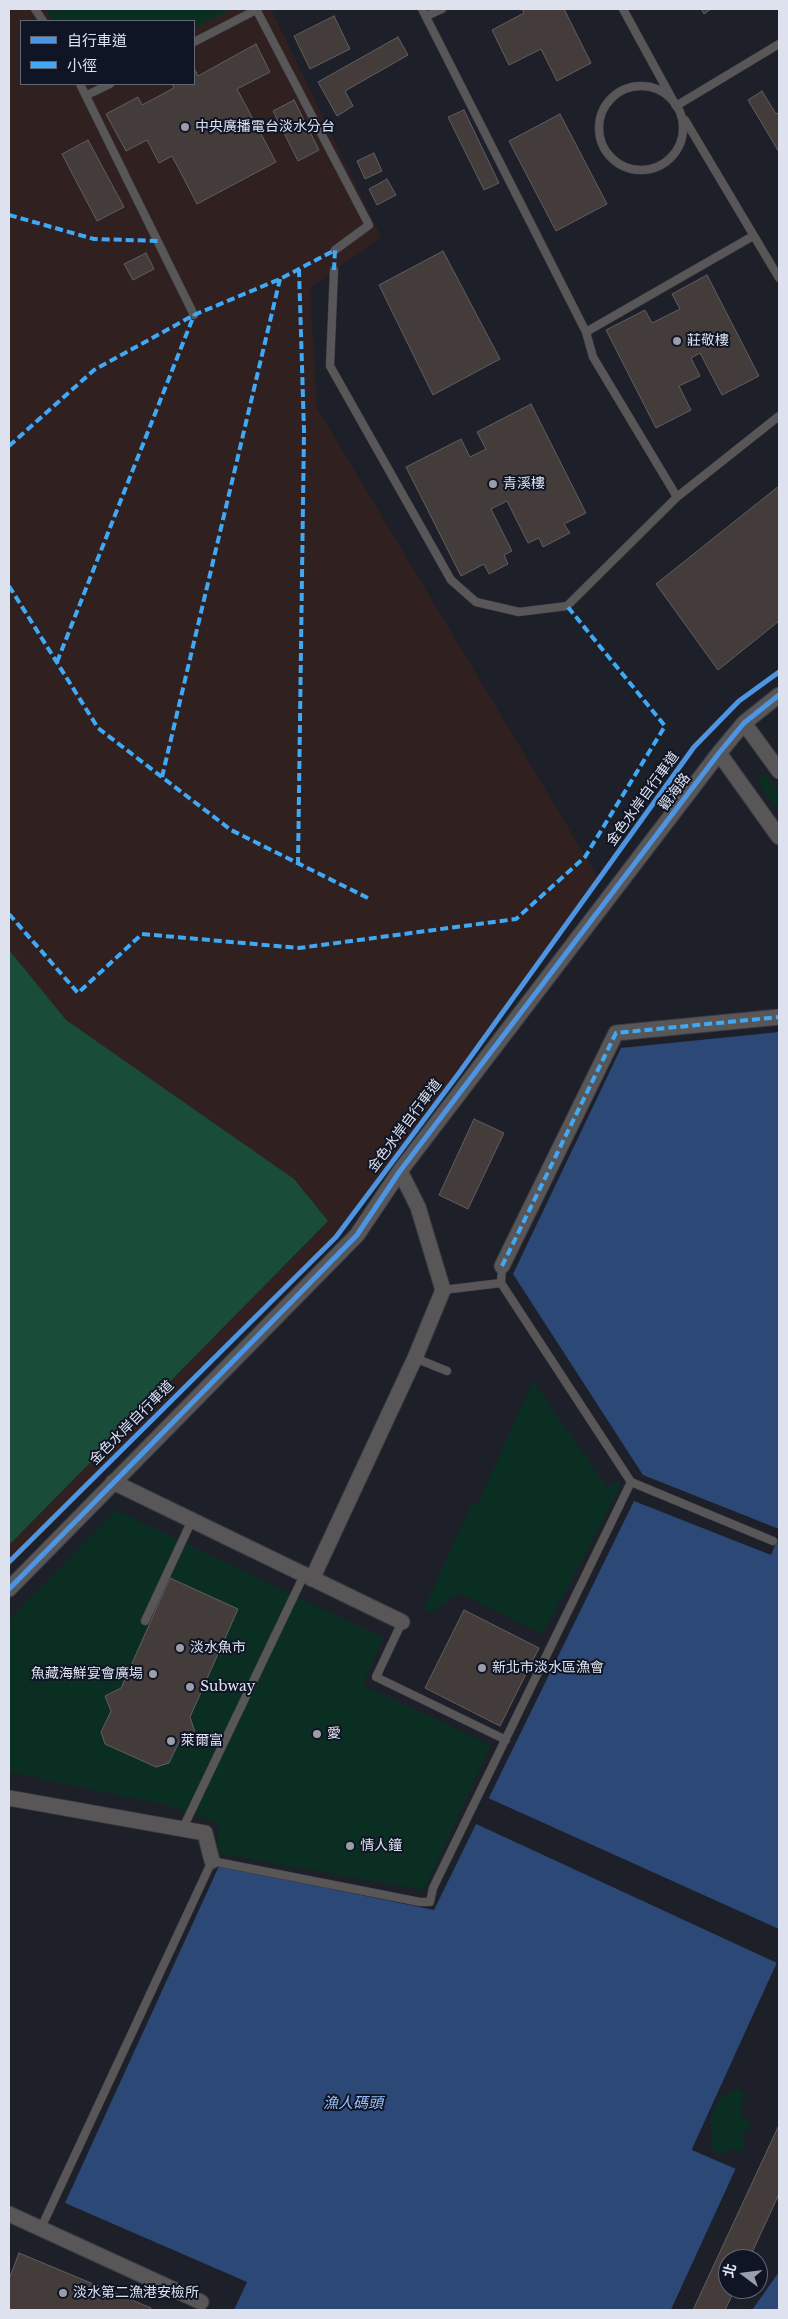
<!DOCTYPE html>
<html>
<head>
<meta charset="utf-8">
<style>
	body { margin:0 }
	#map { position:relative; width:788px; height:2319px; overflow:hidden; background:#1d2029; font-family:"Libre Baskerville","Noto Sans TC",serif }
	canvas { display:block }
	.frame { position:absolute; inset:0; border:10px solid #dde2ee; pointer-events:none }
	.legend { position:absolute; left:20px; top:20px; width:175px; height:65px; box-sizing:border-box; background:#0f1525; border:1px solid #616775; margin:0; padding:6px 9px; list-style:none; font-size:15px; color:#dde2ee }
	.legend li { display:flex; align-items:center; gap:10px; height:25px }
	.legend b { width:25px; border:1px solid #616775 }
	.north { position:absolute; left:718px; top:2249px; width:50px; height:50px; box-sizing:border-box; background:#0f1525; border:1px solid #616775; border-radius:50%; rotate:285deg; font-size:14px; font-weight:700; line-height:20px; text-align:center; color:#dde2ee }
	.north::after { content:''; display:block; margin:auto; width:18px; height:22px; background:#9a9ea9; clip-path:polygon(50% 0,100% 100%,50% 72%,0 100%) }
</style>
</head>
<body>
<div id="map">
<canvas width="788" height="2319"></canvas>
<div class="frame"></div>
<ul class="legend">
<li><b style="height:6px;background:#4d94e3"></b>自行車道</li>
<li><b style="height:6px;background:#3fa9f5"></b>小徑</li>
</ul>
<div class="north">北</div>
</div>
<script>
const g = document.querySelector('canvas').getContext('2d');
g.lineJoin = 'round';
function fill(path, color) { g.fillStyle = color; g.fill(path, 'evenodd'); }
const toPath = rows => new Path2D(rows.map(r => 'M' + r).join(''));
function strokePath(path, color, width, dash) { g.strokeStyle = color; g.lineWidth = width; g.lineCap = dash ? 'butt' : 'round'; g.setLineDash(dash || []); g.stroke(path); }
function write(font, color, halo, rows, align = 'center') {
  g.font = font + ' "Libre Baskerville","Noto Sans TC",serif'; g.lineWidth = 4; g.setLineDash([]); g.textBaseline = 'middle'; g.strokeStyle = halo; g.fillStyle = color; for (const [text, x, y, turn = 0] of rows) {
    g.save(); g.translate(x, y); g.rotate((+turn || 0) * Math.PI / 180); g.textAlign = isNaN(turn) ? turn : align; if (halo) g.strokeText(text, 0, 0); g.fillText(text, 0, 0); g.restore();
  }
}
fill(toPath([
	[9,9,271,9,381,237,310,288,317,408,599,879,383,1176,322,1251,9,1567],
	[21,21,194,21,194,84,21,84]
]), '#30201f');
fill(toPath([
	[46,9,232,9,194,28,194,21,53,21],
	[762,775,768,777,779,793,779,812,759,784,758,779],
	[533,1381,607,1488,620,1479,620,1487,543,1634,459,1593,433,1612,424,1609,472,1503,477,1506],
	[116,1510,383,1638,362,1685,491,1745,424,1890,217,1853,219,1823,167,1805,9,1772,9,1620],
	[737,2088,744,2094,740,2114,750,2123,751,2128,742,2132,745,2150,742,2151,731,2148,722,2154,713,2151,710,2119,718,2100]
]), '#0a2f22');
fill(toPath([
	[9,950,66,1020,294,1179,328,1221,9,1545]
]), '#194d39');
fill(toPath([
	[779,1032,779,1529,643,1475,513,1274,621,1048],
	[634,1501,771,1555,779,1536,779,1958,692,2149,736,2168,671,2310,234,2310,247,2282,65,2203,219,1866,434,1910],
	[779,2272,779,2310,752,2310]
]), '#2b4876');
fill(toPath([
	[486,1797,779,1929,779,1964,695,2148,737,2166,738,2169,674,2310,671,2310,736,2169,692,2150,777,1963,474,1823],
	[779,2270,752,2310,750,2310,777,2271]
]), '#1d2029');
const building = toPath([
	[522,9,564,9,591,63,557,81,541,49,509,65,492,30,524,13,522,9],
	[701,9,711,9,704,14,701,9],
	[334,16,350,49,310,69,294,36,334,16],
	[398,37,408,55,345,91,353,106,337,116,318,82,398,37],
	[256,44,270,72,237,89,276,162,197,204,172,156,159,163,147,140,126,151,106,114,138,97,142,105,174,88,172,84,194,84,194,68,198,76,256,44],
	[762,91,776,114,779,112,779,152,748,100,762,91],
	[294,100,319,150,298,161,273,111,294,100],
	[464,110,499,183,484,190,448,117,464,110],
	[560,114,607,204,556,231,509,141,560,114],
	[88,140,124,207,97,221,62,154,88,140],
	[374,153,382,171,365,179,357,161,374,153],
	[387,179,396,195,377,205,369,189,387,179],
	[443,251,500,359,433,395,379,285,443,251],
	[146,253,154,269,133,280,124,264,146,253],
	[707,275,759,376,722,395,700,353,691,358,700,376,679,386,691,410,656,428,606,330,645,310,652,323,680,309,672,294,707,275],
	[531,404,586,513,564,524,570,533,543,547,539,538,528,543,507,501,491,509,512,551,504,555,508,564,489,574,484,564,461,576,406,467,461,439,470,457,486,449,477,432,531,404],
	[779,486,779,621,718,670,656,584,779,486],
	[474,1119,504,1133,468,1209,439,1195,474,1119],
	[170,1578,238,1609,190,1717,196,1735,179,1742,169,1763,156,1767,105,1744,101,1732,111,1711,105,1696,121,1688,170,1578],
	[464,1610,539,1648,500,1726,425,1688,464,1610],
	[779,2125,779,2194,749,2259,728,2259,728,2289,735,2289,725,2310,693,2310,779,2125],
	[19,2253,151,2308,150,2310,9,2310,9,2279,19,2253]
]);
fill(building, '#443c3a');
strokePath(building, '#615e5f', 1);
const lane = toPath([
	[35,9,43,21],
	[256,9,369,225,335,250],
	[422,9,586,332,593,357,677,497],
	[623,9,676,106,779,44],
	[427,16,442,9],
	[194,42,256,10],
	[80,84,194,315],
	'599 128a42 42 0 1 1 84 0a42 42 0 1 1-84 0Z',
	[87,95,110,84],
	[685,120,779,278],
	[334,270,330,366,451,580,476,602,519,612,567,606,677,497,779,416],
	[586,332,753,236],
	[502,1266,501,1283,631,1482,773,1541],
	[443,1290,501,1283],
	[415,1358,447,1371],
	[145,1621,192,1520],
	[402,1622,376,1677,506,1740],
	[183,1828,304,1575],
	[41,2228,212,1861,420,1902,430,1902,433,1888,631,1482]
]);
const street = toPath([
	[744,723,779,771],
	[719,753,779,837],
	[502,1266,616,1033,779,1017],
	[113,1482,402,1622],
	[312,1579,415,1358,443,1290,418,1207,400,1171],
	[9,1589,357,1235,400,1171,719,753,744,723,779,695],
	[9,1798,205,1833,212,1861],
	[9,2214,201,2302]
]);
strokePath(lane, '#393c44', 9);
strokePath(street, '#393c44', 17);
strokePath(lane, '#595658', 8);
strokePath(street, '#595658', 15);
strokePath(toPath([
	[9,215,94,239,159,241],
	[9,446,94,370,194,315,280,279,335,250,334,270],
	[9,586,98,728,231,830,368,898],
	[57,662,194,315],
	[162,777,280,279],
	[298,865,304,431,299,269],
	[9,914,78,993,142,934,299,948,516,919,585,857,665,726,567,606],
	[502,1266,616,1033,779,1017]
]), '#3fa9f5', 4, [8, 4]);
strokePath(toPath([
	[9,1562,336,1237,459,1073,694,747,739,701,779,672],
	[9,1589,357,1235,400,1171,719,753,744,723,779,695]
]), '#4d94e3', 5);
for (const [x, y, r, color] of [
	[185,127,5,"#9a9ea9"],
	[677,341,5,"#9a9ea9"],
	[493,484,5,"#9a9ea9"],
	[180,1648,5,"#9a9ea9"],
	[482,1668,5,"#9a9ea9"],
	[153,1674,5,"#9a9ea9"],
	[190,1687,5,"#9a9ea9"],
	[317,1734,5,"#9a9ea9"],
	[171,1741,5,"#9a9ea9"],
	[350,1846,5,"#9a9ea9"],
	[63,2293,5,"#9a9ea9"]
]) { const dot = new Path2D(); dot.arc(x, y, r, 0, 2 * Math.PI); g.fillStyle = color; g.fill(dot); strokePath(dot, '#0f1525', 2); }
write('14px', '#dde2ee', '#0f1525', [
	["中央廣播電台淡水分台",195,127],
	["莊敬樓",687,341],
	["青溪樓",503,484],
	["淡水魚市",190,1648],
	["新北市淡水區漁會",492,1668],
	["魚藏海鮮宴會廣場",143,1674,"right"],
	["Subway",200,1687],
	["愛",327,1734],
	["萊爾富",181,1741],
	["情人鐘",360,1846],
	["淡水第二漁港安檢所",73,2293]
], 'left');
write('14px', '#dde2ee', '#0f1525', [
	["觀海路",675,792,-53],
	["金色水岸自行車道",643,799,-54],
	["金色水岸自行車道",405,1126,-53],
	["金色水岸自行車道",132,1423,-45]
]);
write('italic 15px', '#99c1fe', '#0f1525', [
	["漁人碼頭",353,2104]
]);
</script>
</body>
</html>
